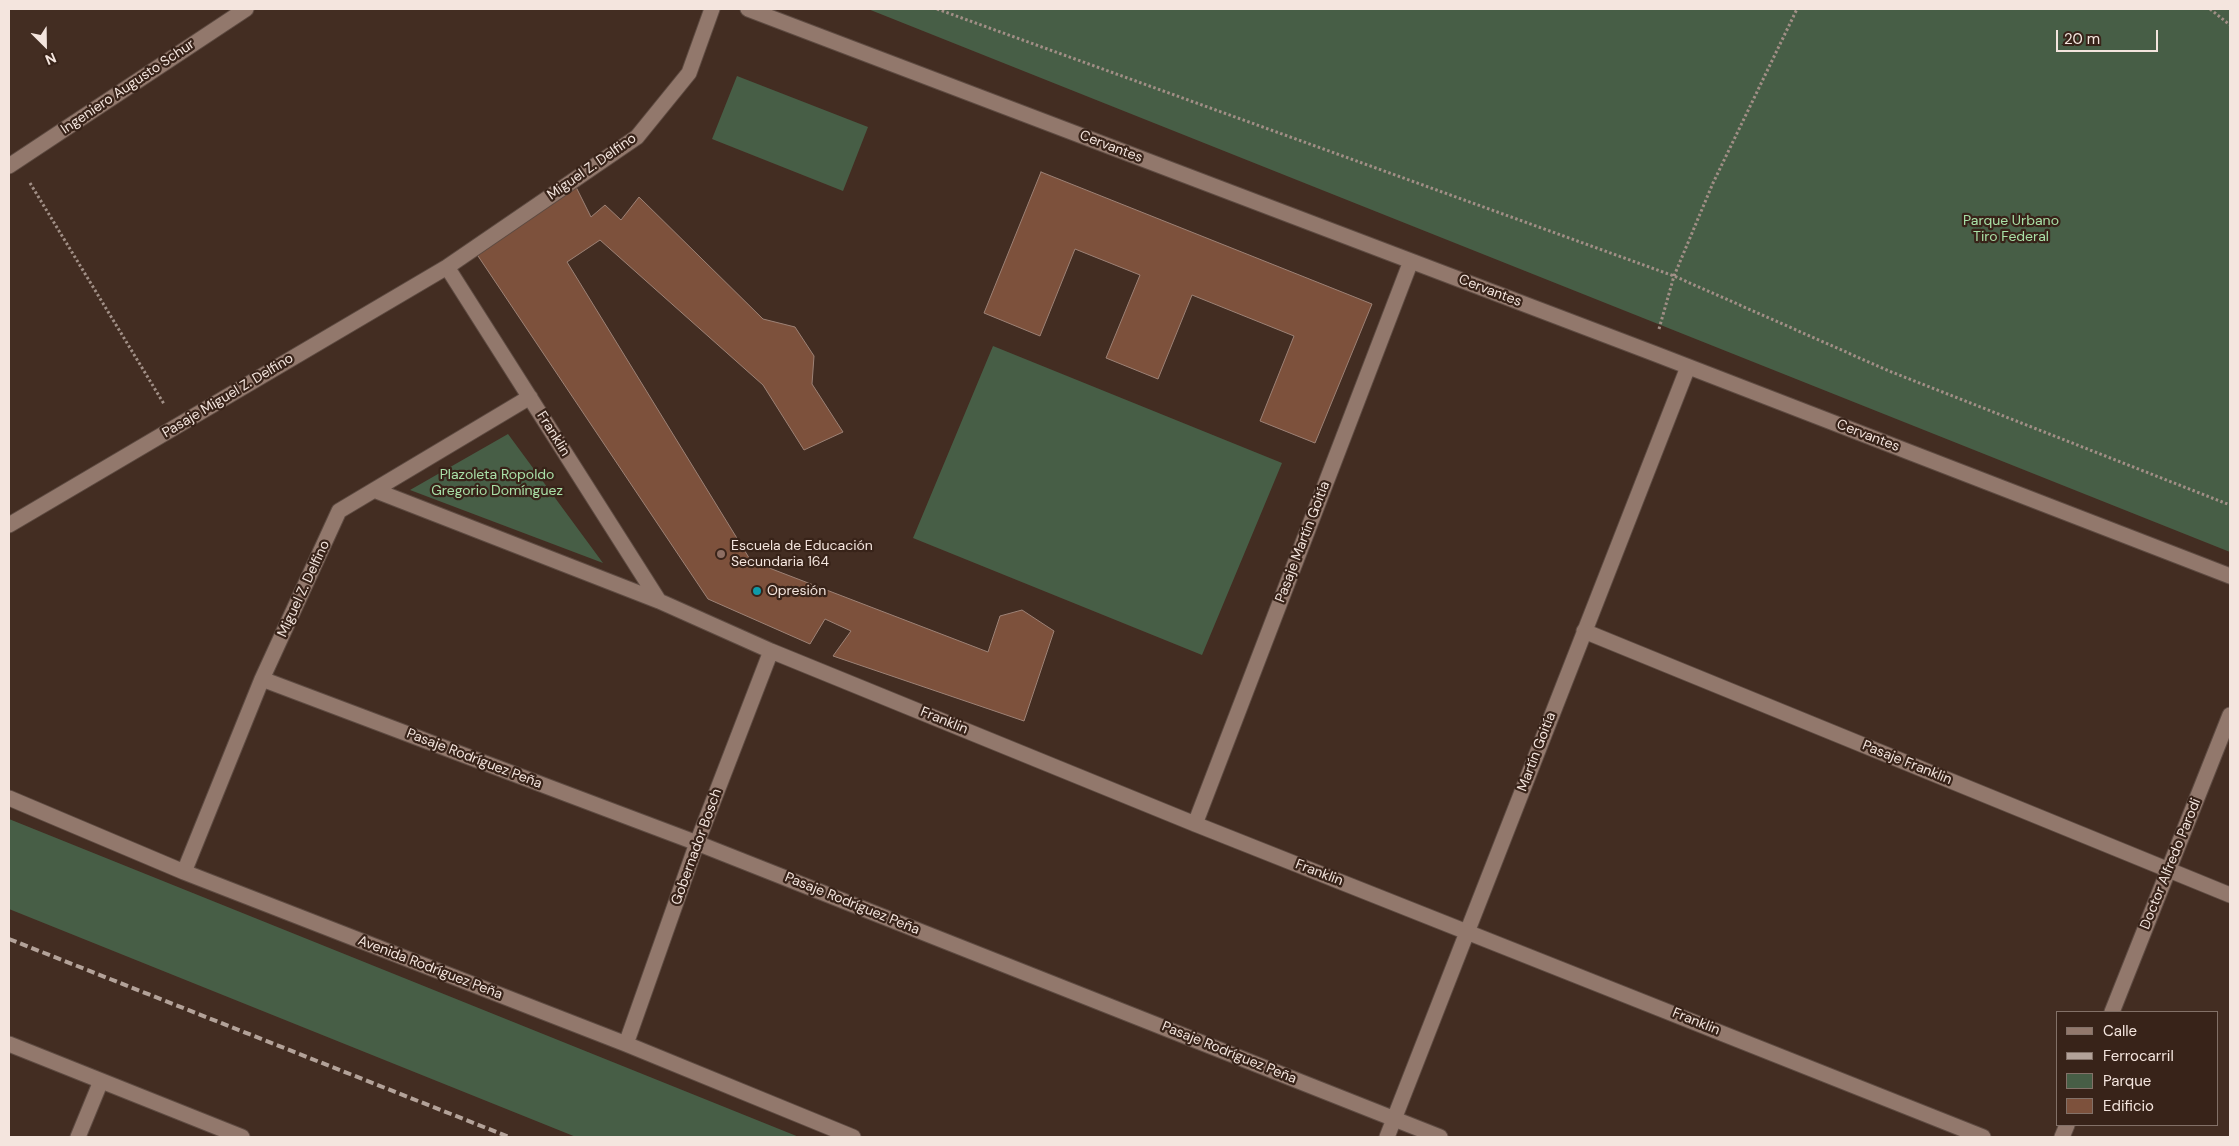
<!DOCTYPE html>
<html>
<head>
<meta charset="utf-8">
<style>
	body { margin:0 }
	#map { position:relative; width:2239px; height:1146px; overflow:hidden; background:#432d22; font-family:"DM Sans",sans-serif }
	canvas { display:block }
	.frame { position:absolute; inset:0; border:10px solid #f4e5de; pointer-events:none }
	.legend { position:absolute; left:2056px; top:1011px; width:162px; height:115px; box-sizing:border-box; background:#382319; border:1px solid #837168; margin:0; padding:6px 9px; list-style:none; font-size:15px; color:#f4e5de }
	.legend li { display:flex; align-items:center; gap:10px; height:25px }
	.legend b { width:25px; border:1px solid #837168 }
	.north { position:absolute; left:20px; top:20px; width:50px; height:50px; -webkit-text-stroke:4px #382319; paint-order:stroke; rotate:157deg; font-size:14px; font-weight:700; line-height:20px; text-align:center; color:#f4e5de }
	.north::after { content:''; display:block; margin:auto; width:18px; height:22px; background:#f4e5de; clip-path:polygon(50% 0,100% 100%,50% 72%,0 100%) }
	.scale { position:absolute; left:2056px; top:30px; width:102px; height:22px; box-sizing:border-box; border:2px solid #f4e5de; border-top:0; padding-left:6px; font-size:15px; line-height:18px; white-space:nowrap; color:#f4e5de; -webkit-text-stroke:4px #382319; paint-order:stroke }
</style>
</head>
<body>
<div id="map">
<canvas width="2239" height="1146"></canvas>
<div class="frame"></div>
<ul class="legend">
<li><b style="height:6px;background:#92786c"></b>Calle</li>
<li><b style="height:6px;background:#b3a299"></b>Ferrocarril</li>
<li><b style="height:14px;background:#475e46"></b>Parque</li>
<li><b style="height:14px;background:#7d513c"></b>Edificio</li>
</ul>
<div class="north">N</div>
<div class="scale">20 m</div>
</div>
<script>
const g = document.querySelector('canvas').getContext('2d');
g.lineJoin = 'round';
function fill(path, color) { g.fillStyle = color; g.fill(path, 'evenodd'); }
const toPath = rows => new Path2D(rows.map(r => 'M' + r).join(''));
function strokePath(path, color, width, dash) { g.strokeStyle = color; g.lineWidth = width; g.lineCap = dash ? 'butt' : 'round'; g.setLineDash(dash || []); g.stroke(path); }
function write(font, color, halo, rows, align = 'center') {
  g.font = font + ' "DM Sans",sans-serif'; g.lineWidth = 4.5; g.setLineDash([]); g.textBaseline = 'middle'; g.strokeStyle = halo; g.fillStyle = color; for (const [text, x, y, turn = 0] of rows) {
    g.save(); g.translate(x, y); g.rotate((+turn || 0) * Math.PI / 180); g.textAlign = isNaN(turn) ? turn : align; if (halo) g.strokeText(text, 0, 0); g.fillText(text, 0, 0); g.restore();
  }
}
fill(toPath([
	[868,9,2230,9,2230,552],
	[737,76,868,127,843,191,712,139],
	[993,346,1282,463,1202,655,913,538],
	[508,434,603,563,410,490],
	[9,819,799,1137,576,1137,9,909]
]), '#475e46');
const building = toPath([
	[1041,172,1372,304,1315,443,1260,421,1294,336,1192,295,1158,379,1106,358,1140,275,1075,249,1040,336,984,313,1041,172],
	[576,187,591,217,605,205,621,220,639,197,763,319,795,327,814,356,812,384,843,432,804,450,763,385,600,240,567,262,751,561,988,652,1000,616,1022,610,1054,631,1024,721,833,656,851,631,825,619,810,644,708,599,476,253,576,187]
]);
fill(building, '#7d513c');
strokePath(building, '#9d8276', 1);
const street = toPath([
	[748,9,1653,353,2230,576],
	[9,166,246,9],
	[447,267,659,601],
	[374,490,659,601,771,651,1195,824,1983,1137],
	[9,525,447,267,637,137,689,73,712,9],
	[1584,631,2230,895],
	[262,679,697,843,1440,1137],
	[9,798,184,872,626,1044,853,1137],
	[1195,824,1411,261],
	[184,872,262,679,339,511,530,397],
	[2112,1012,2230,715],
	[9,1044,242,1137],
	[626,1044,697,843,771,651],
	[78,1137,101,1081],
	[1387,1137,1688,367],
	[2062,1137,2067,1125]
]);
strokePath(street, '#5e4b42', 17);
strokePath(toPath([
	[937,9,1674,276,1889,371,2230,505],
	[2210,9,2230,25],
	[30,183,164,404],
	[1659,329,1674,276,1713,183,1797,9]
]), '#a18f86', 3, [2.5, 2.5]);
strokePath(street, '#92786c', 15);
strokePath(toPath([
	[9,939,509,1137]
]), '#b3a299', 4, [8, 4]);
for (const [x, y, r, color] of [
	[721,554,5,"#8d6e63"],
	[757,591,5,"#0f9aa8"]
]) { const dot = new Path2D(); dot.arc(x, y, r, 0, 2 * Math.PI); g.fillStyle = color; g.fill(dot); strokePath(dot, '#382319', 2); }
write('14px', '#f4e5de', '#382319', [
	["Ingeniero Augusto Schur",128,87,-34],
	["Cervantes",1111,147,21],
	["Miguel Z. Delfino",592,167,-35],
	["Cervantes",1490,291,21],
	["Pasaje Miguel Z. Delfino",228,396,-31],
	["Franklin",553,434,58],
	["Cervantes",1868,436,21],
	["Pasaje Martín Goitía",1303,542,-69],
	["Miguel Z. Delfino",304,589,-65],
	["Franklin",944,721,22],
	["Martín Goitía",1537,752,-69],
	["Pasaje Rodríguez Peña",474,759,21],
	["Pasaje Franklin",1907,763,22],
	["Gobernador Bosch",697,847,-70],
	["Doctor Alfredo Parodi",2171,864,-68],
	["Franklin",1319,873,21],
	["Pasaje Rodríguez Peña",852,904,22],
	["Avenida Rodríguez Peña",430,968,21],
	["Franklin",1696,1022,22],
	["Pasaje Rodríguez Peña",1229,1053,22]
]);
write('14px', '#a9e0a7', '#382319', [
	["Parque Urbano",2011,221],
	["Tiro Federal",2011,237],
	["Plazoleta Ropoldo",497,475],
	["Gregorio Domínguez",497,491]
]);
write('14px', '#f4e5de', '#382319', [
	["Escuela de Educación",731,546],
	["Secundaria 164",731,562],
	["Opresión",767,591]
], 'left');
</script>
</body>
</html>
